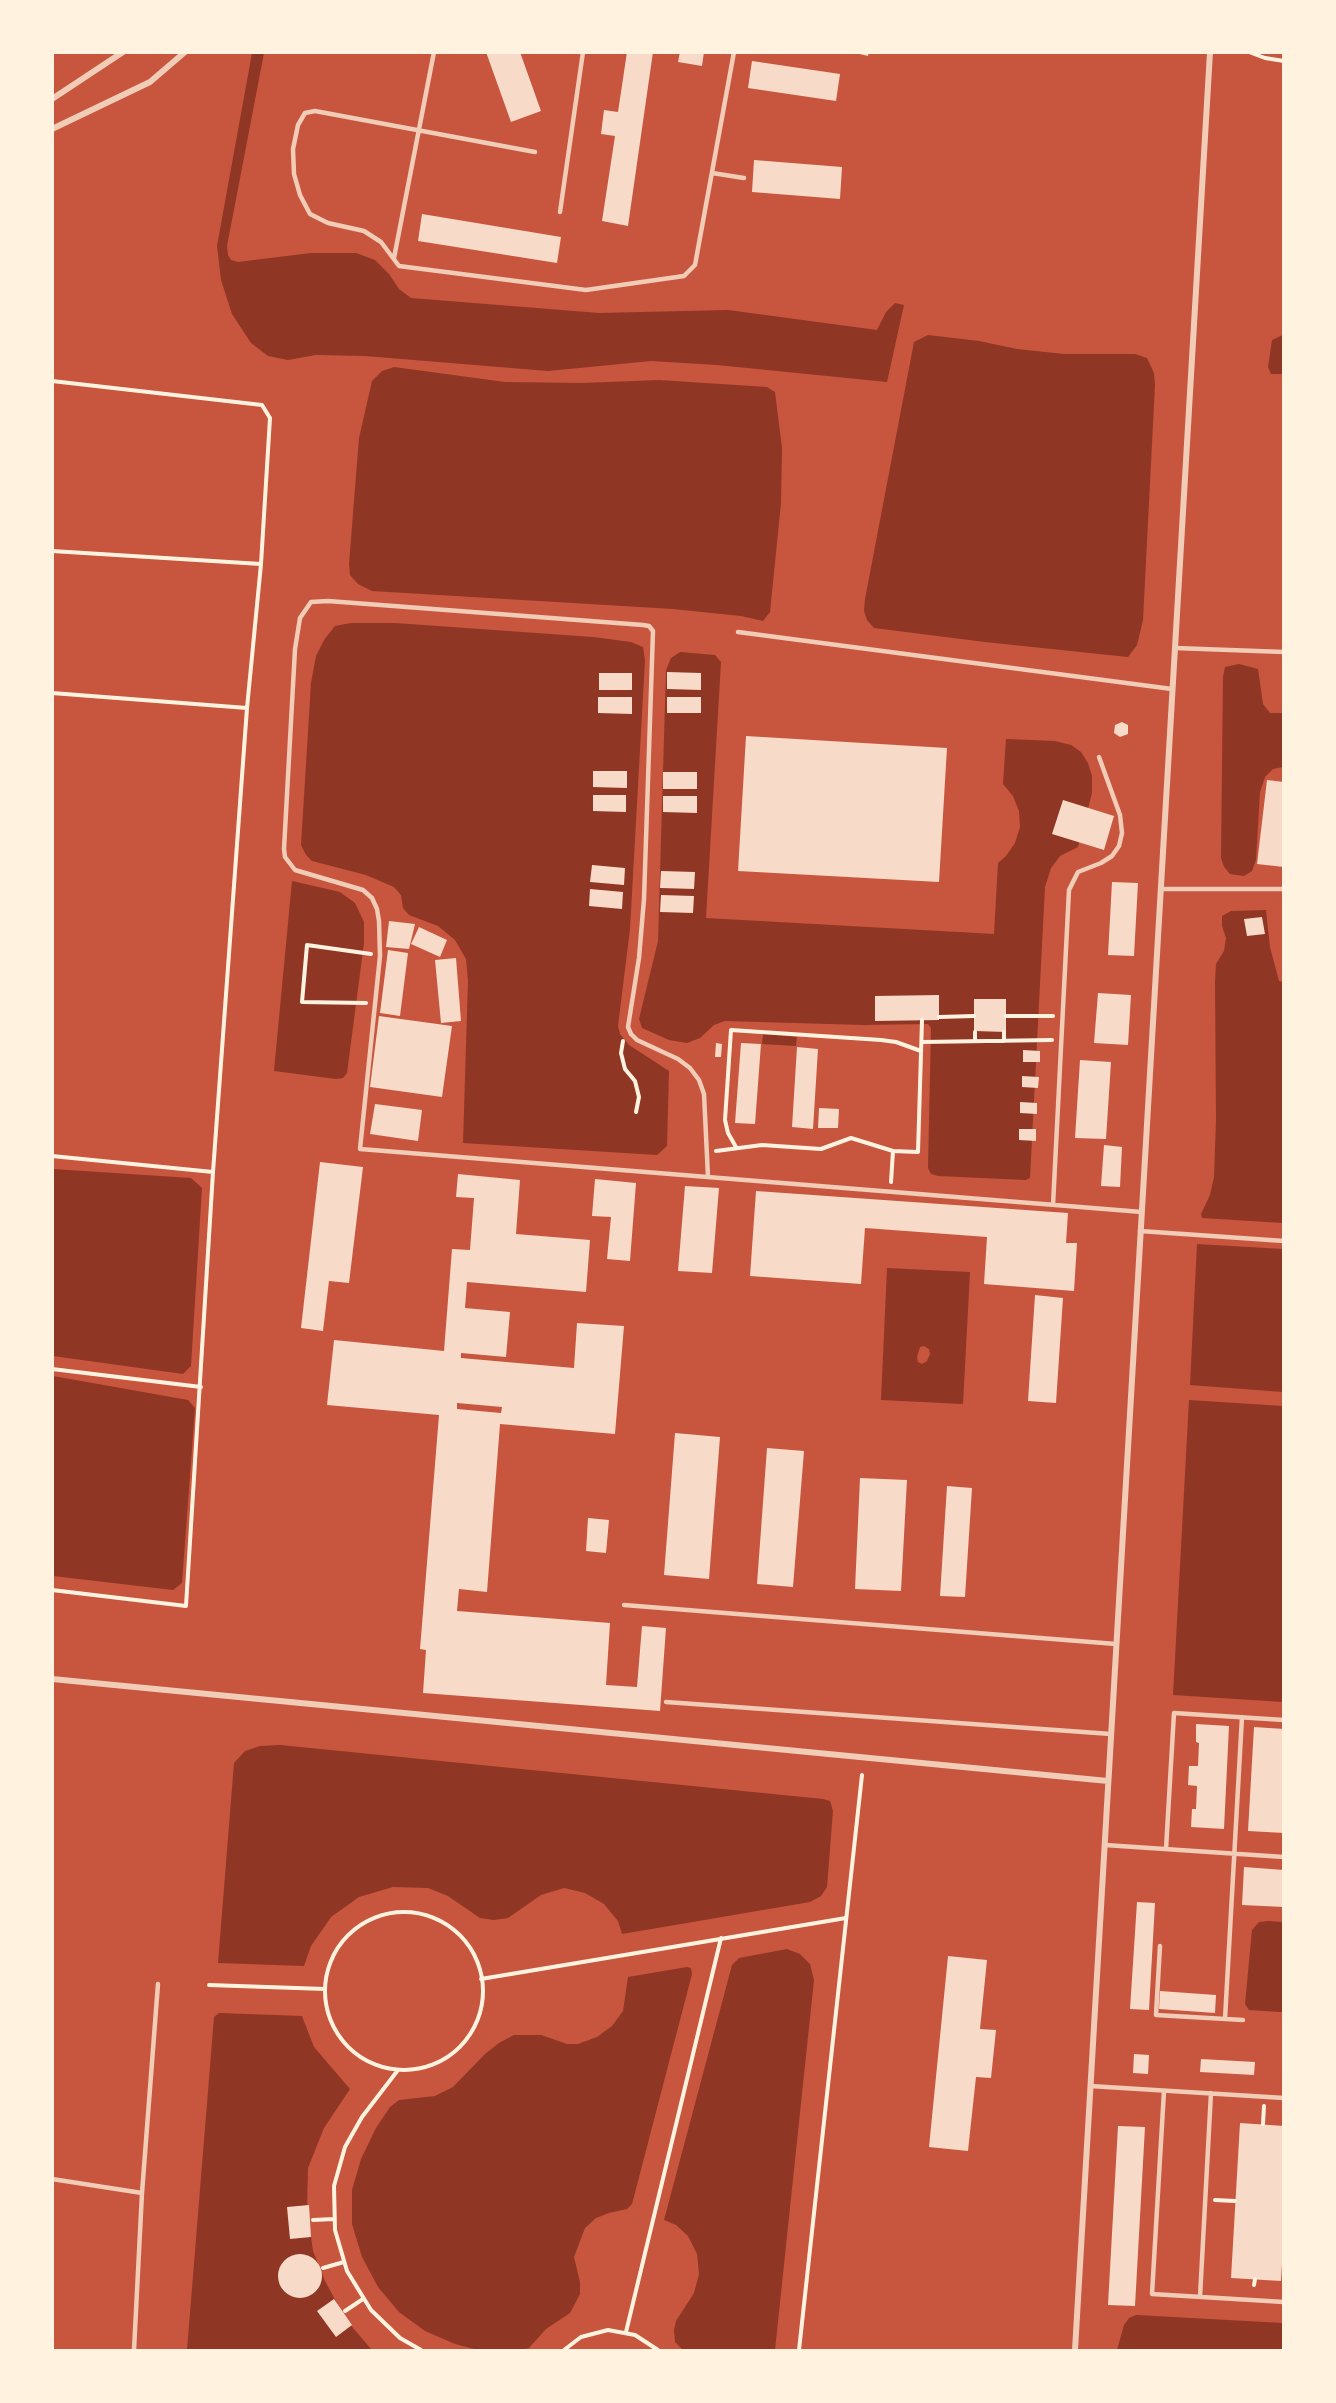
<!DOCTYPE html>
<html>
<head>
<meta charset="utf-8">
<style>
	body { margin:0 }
	#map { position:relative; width:1336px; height:2403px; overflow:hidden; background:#c8553d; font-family:"Roboto Condensed",sans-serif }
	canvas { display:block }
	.frame { position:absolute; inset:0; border:54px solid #fff3e0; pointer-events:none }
</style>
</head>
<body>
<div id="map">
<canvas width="1336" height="2403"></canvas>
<div class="frame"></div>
</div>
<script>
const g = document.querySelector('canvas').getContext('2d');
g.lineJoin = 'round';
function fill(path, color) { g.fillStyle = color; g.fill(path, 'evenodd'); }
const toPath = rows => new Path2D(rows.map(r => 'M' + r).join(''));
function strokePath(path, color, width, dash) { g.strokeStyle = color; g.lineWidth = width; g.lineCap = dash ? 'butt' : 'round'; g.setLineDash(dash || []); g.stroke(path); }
fill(toPath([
	[252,53,264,53,227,246,228,255,231,260,238,262,311,253,356,253,375,260,389,274,399,289,411,298,599,313,728,310,877,330,886,312,895,303,904,305,887,382,717,365,651,361,548,371,365,356,316,355,288,360,268,356,251,343,232,314,221,280,217,246],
	[928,335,979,341,1017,349,1064,354,1135,354,1147,358,1154,373,1155,385,1143,620,1137,645,1128,657,985,642,874,628,867,620,864,611,865,599,914,342],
	[1283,335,1283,374,1271,374,1268,367,1272,340],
	[394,367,505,382,582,383,659,380,767,387,775,392,782,448,781,503,770,612,763,621,741,616,673,609,372,591,358,584,350,575,349,564,359,438,372,381,382,371],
	[351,623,395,623,593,637,631,642,643,647,645,660,630,929,618,1026,620,1034,629,1045,669,1071,667,1146,657,1155,463,1143,468,981,466,959,455,940,438,926,409,915,403,908,401,895,394,887,366,875,312,861,306,855,301,845,311,683,316,656,324,640,335,626],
	[680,652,715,655,721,662,706,918,994,934,998,863,1006,856,1015,843,1020,827,1019,811,1013,796,1003,784,1006,739,1055,741,1071,745,1081,752,1088,763,1092,776,1092,793,1078,847,1060,856,1051,868,1045,887,1030,1178,1026,1180,938,1176,931,1174,928,1168,931,1028,928,1024,864,1025,725,1021,714,1025,700,1038,687,1043,669,1040,642,1028,639,1019,658,941,666,670,671,658],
	[1239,664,1258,669,1263,704,1270,713,1284,713,1283,767,1273,769,1265,777,1260,792,1256,860,1252,871,1244,876,1230,874,1224,867,1221,858,1223,677,1225,667],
	[292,881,340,892,355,903,364,922,364,943,347,1073,343,1078,336,1079,274,1071],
	[1266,910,1270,947,1279,981,1283,982,1283,1223,1202,1218,1201,1214,1210,1195,1214,1177,1216,1120,1215,982,1216,964,1224,951,1226,938,1222,926,1222,916,1231,911],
	[763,1034,797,1037,796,1046,762,1044],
	[53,1169,191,1178,202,1188,191,1366,183,1374,53,1356],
	[1197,1244,1283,1249,1283,1392,1190,1385],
	[887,1268,970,1272,963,1404,881,1400],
	[924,1346,929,1349,930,1354,927,1361,922,1364,918,1362,917,1357,920,1347],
	[53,1376,188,1400,195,1408,182,1583,173,1590,53,1576],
	[1189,1400,1283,1406,1283,1702,1173,1695],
	[280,1745,823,1799,830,1801,833,1811,827,1887,821,1896,810,1902,622,1934,618,1921,604,1904,585,1893,564,1888,541,1895,508,1918,494,1920,480,1918,448,1896,428,1888,393,1887,359,1897,331,1917,311,1946,304,1966,218,1963,234,1763,245,1751,260,1746],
	[1268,1921,1283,1922,1284,2012,1280,2012,1249,2010,1245,2004,1252,1930,1259,1922],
	[787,1949,800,1954,810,1964,814,1980,775,2350,683,2350,675,2342,674,2330,676,2321,694,2293,699,2274,697,2254,688,2236,676,2225,664,2220,732,1965,739,1958],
	[687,1967,691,1968,692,1974,632,2204,627,2209,609,2213,596,2218,585,2228,574,2257,580,2282,580,2294,570,2313,546,2329,529,2348,521,2350,478,2350,455,2344,425,2331,399,2312,378,2287,362,2257,352,2224,352,2190,361,2159,376,2128,390,2107,399,2100,435,2096,453,2087,485,2054,499,2043,514,2035,541,2035,567,2044,578,2044,597,2037,612,2026,623,2011,628,1977],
	[219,2013,302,2016,314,2047,350,2089,324,2128,308,2168,307,2208,313,2251,325,2281,346,2320,372,2350,187,2350,214,2017],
	[1136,2315,1283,2323,1283,2350,1117,2350,1124,2325,1129,2318]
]), '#8f3625');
fill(toPath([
	[486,52,520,52,541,111,511,122],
	[627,52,653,52,628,226,602,221,615,136,601,134,604,110,618,112],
	[680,52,704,52,702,66,678,62],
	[851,52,869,52,868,56],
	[752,61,840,74,836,101,748,88],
	[754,160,842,167,840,199,752,192],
	[422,214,561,237,557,263,418,241],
	[667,672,701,673,701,690,667,689],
	[599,673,632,673,632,690,599,690],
	[598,697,632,697,632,714,598,713],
	[667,697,701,697,701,713,667,713],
	[1122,722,1128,725,1128,734,1120,737,1114,733,1115,725],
	[746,736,947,748,939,882,738,871],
	[593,771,627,771,627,788,593,787],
	[663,772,697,772,697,789,663,789],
	[1267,780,1284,782,1284,867,1257,864],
	[593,795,626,795,626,812,593,811],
	[663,796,697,796,697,813,663,812],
	[1063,800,1114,816,1104,850,1052,834],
	[592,865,625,868,624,885,590,882],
	[661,871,695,872,694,889,660,888],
	[1112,882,1138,883,1134,956,1108,955],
	[590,889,623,892,622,909,589,906],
	[661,895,694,896,693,913,660,912],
	[1262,917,1265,934,1247,936,1244,919],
	[389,921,415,924,409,949,386,947],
	[419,927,447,940,440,957,411,944],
	[388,950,408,953,400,1016,380,1013],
	[456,958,461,1021,441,1023,435,960],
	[1098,993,1131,995,1128,1045,1094,1043],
	[939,995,939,1020,875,1021,875,996],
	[974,999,1006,999,1006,1032,974,1031],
	[379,1016,452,1026,442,1097,370,1087],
	[716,1043,722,1044,721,1057,715,1057],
	[741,1043,761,1044,755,1124,735,1123],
	[797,1047,818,1049,813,1129,792,1127],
	[1023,1050,1040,1051,1040,1062,1023,1062],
	[1080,1060,1111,1062,1106,1139,1075,1138],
	[1022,1076,1039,1077,1038,1088,1022,1087],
	[1020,1102,1037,1103,1037,1114,1020,1113],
	[375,1104,422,1110,418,1141,370,1134],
	[819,1108,839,1109,838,1128,818,1128],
	[1019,1129,1036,1129,1036,1141,1019,1140],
	[1104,1145,1122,1147,1120,1187,1101,1186],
	[320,1162,363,1167,349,1283,329,1281,323,1331,301,1328],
	[458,1174,520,1180,516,1234,590,1240,586,1292,467,1282,465,1308,510,1312,506,1357,461,1353,461,1358,574,1368,577,1323,624,1326,615,1434,500,1424,487,1592,459,1589,457,1611,610,1623,606,1685,637,1687,642,1626,666,1628,660,1711,423,1693,426,1650,420,1649,439,1415,327,1405,334,1340,444,1351,452,1249,470,1250,474,1198,456,1197],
	[457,1403,502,1407,501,1413,457,1409],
	[595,1179,636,1183,630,1261,607,1259,611,1217,592,1216],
	[685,1186,719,1188,712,1273,678,1271],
	[756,1191,1068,1213,1066,1243,1077,1243,1074,1291,984,1284,987,1237,865,1228,861,1284,750,1276],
	[1035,1295,1063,1298,1056,1403,1028,1401],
	[675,1433,720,1437,709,1579,664,1575],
	[767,1448,804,1451,793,1587,757,1584],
	[860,1478,907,1480,901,1591,855,1589],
	[947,1486,972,1488,965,1597,940,1596],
	[588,1518,609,1520,606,1553,586,1551],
	[1196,1724,1229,1726,1224,1829,1191,1827,1192,1809,1196,1809,1197,1786,1188,1785,1189,1766,1198,1766,1199,1743,1196,1742],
	[1254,1727,1284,1729,1284,1833,1248,1831],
	[1244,1867,1284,1870,1284,1907,1242,1905],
	[1137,1902,1155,1903,1149,2010,1130,2009],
	[948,1956,987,1960,980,2029,996,2030,991,2078,976,2077,968,2151,929,2147],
	[1160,1991,1216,1995,1215,2013,1159,2009],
	[1134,2054,1149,2055,1148,2074,1133,2073],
	[1201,2059,1255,2062,1254,2075,1200,2072],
	[1240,2123,1284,2126,1284,2229,1281,2281,1231,2278],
	[1118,2126,1145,2127,1135,2306,1108,2305],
	[309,2205,311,2237,290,2239,287,2207],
	'278 2276a22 22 0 1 1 44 0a22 22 0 1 1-44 0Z',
	[334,2299,352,2325,336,2337,317,2311]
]), '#f7dbc8');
strokePath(toPath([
	[1249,52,1265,58,1284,61],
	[52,381,262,405,270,418,261,564],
	[52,551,261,564,247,708],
	[52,693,247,708,213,1172,186,1606,52,1590],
	[366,1003,302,1002,307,945,371,954],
	[1006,1016,1053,1016],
	[939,1017,974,1016],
	[975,1032,975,1041],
	[1004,1032,1004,1041],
	[623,1041,621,1053,625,1069,635,1081,639,1097,636,1112],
	[922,1042,1052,1040],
	[736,1147,728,1133,725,1120,731,1030,881,1040,896,1042,921,1051],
	[716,1151,762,1145,821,1149,851,1138,893,1151],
	[52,1156,213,1172],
	[891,1182,893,1151,918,1152,922,1020],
	[52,1369,201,1387],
	'325 1991a79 79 0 1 1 158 0a79 79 0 1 1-158 0Z',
	[481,1979,846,1918],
	[209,1985,325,1989],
	[398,2070,362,2117,345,2147,334,2186,335,2230,347,2271,371,2310,400,2338,421,2350],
	[1263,2124,1264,2106],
	[1215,2200,1235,2201],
	[313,2220,334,2219],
	[323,2268,344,2262],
	[1254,2285,1255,2279],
	[345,2311,363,2299],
	[626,2332,721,1938],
	[564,2350,581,2337,608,2330,635,2335,658,2350],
	[799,2350,862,1775]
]), '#fff3e0', 4);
strokePath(toPath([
	[535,152,315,111,305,113,298,125,293,149,294,174,300,195,310,214,328,223,364,231,381,242,399,266,586,290,684,276,695,265,734,52],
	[712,173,744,178],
	[560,212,583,52],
	[394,258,434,52],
	[738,632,1172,689],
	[1175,648,1284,652],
	[1161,889,1284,889],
	[708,1177,704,1094,699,1080,690,1068,678,1059,637,1040,631,1034,628,1027,639,958,644,899,653,631,649,626,643,625,328,601,311,602,300,618,295,649,284,849,285,857,295,870,363,890,372,898,377,909,379,921,380,956,360,1149,1142,1212],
	[1053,1205,1069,890,1078,872,1101,863,1112,856,1119,846,1122,833,1120,815,1099,757],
	[1140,1231,1284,1241],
	[624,1605,1116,1644],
	[666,1702,1111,1734],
	[1105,1845,1284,1857],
	[1166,1849,1174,1713,1284,1720],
	[1160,1946,1156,2015,1243,2020],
	[1225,2019,1242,1717],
	[1090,2086,1284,2098],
	[1164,2091,1152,2294,1284,2302],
	[52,2179,142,2193,134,2350],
	[142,2193,158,1984],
	[1200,2297,1211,2093]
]), '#f1ccb7', 4.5);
strokePath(toPath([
	[52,99,123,52],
	[52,129,150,82,185,52],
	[52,1679,1108,1781],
	[1075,2350,1210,52]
]), '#f1ccb7', 6);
</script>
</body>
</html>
